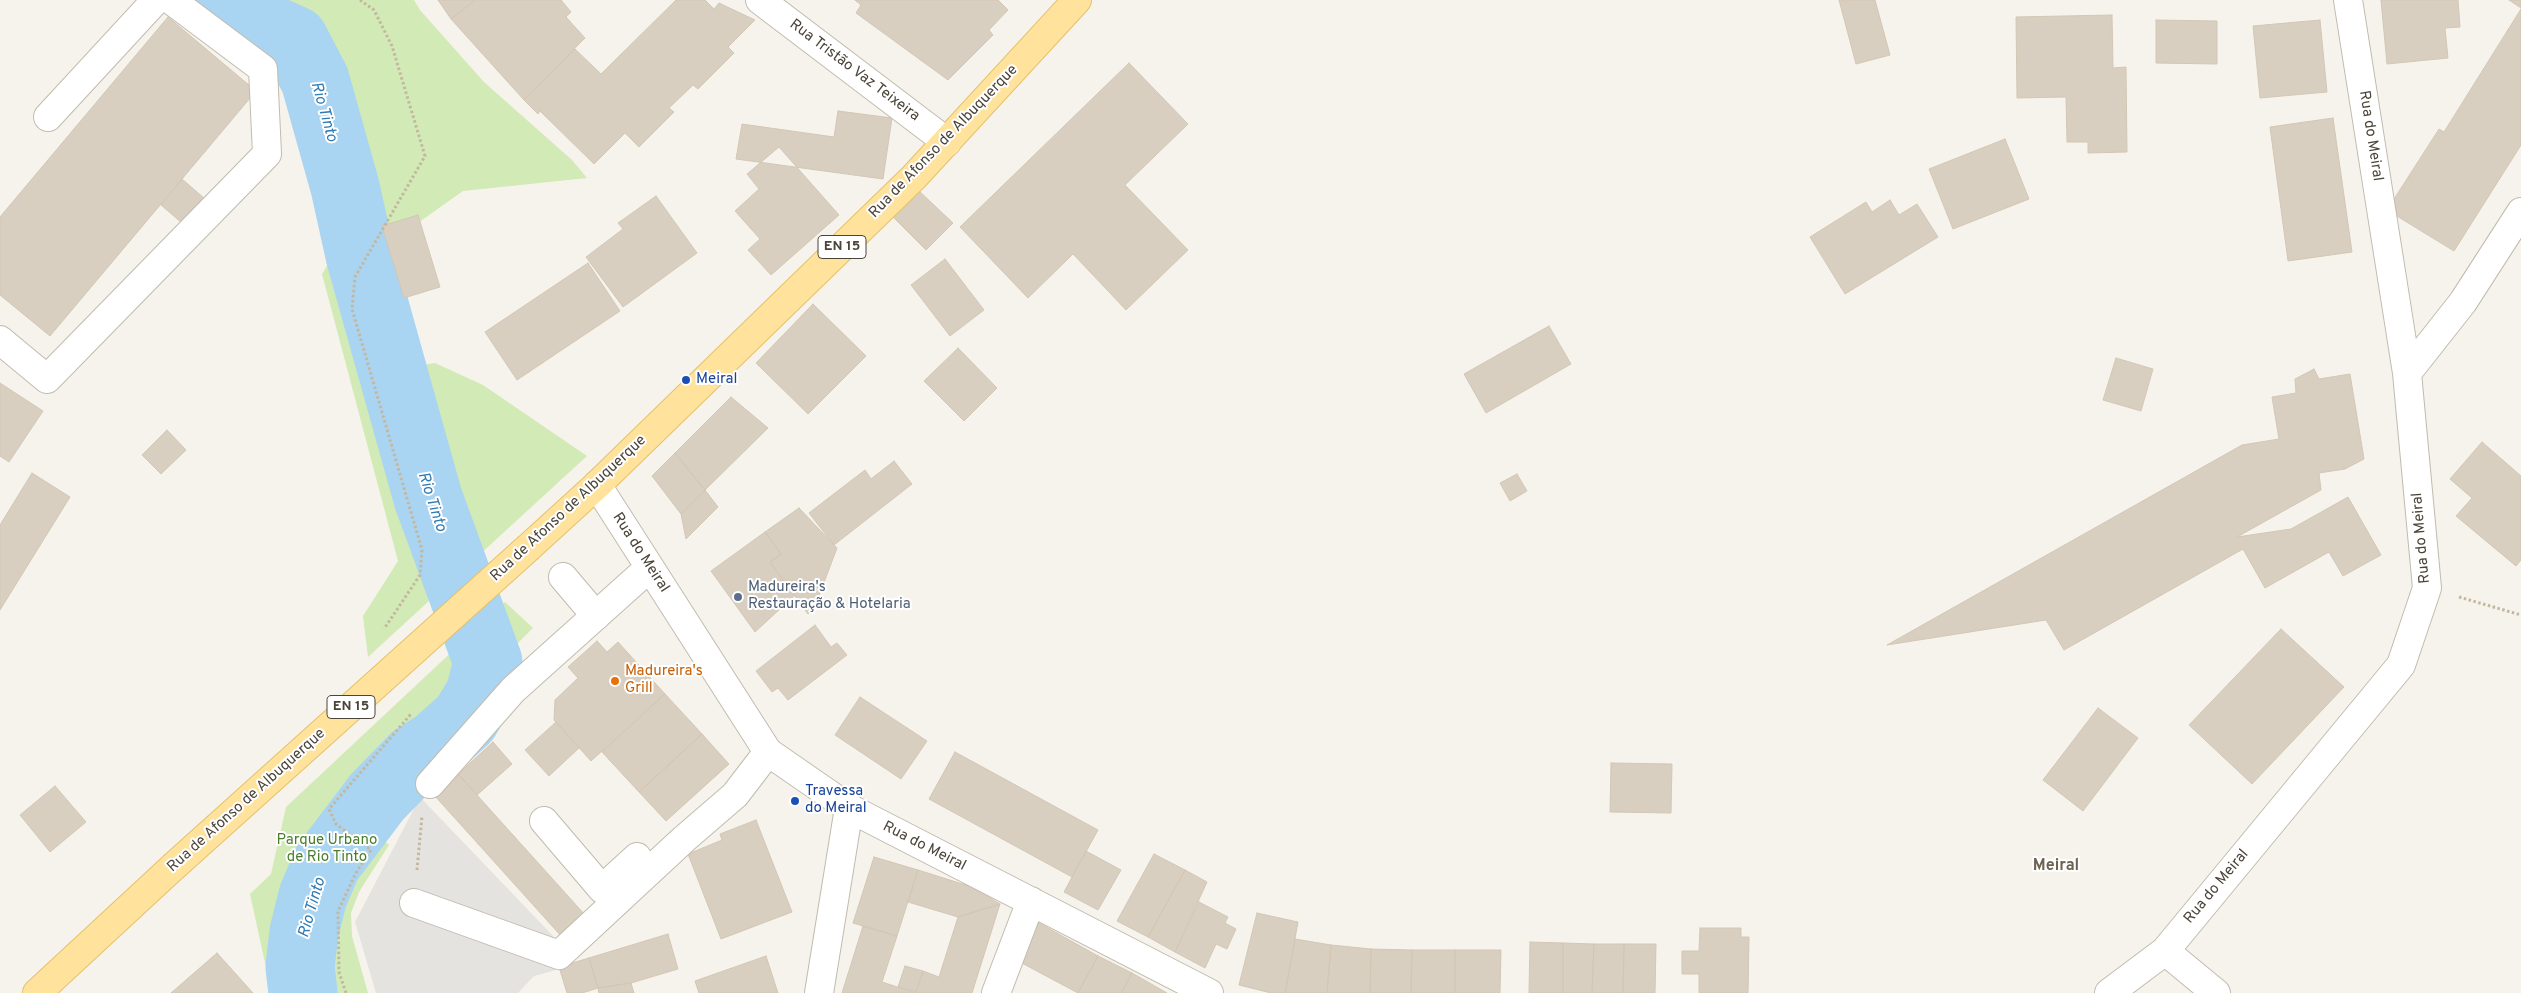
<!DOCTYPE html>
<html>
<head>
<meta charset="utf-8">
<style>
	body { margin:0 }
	canvas { display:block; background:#f6f3ec }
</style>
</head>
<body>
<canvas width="2521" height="993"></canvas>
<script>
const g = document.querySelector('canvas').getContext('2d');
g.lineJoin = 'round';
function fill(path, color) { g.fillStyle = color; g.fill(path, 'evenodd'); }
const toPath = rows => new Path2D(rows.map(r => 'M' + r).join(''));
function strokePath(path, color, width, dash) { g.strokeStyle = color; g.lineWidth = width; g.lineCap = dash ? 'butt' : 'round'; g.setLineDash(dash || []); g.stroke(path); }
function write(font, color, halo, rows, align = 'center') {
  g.font = font + ' Overpass,sans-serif'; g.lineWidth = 4; g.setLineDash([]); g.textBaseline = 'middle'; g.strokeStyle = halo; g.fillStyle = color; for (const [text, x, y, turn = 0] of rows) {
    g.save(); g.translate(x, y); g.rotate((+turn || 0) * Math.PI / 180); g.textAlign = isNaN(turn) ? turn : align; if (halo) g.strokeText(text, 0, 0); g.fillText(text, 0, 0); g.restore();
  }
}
fill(toPath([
	[195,0,414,0,420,10,484,82,572,160,587,178,463,191,422,220,385,259,388,297,422,365,435,363,483,385,587,456,368,657,363,616,398,561,322,274,344,238,292,68],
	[505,602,533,628,494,667,487,694,476,711,440,747,404,775,414,786,374,832,389,845,359,892,351,913,352,936,368,993,276,993,265,963,250,894,271,874,286,807]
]), '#d2eab5');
fill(toPath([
	[420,797,556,939,556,970,534,976,518,993,376,993,355,922]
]), '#e5e3e0');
strokePath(toPath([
	[220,0,253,22,294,40,315,80,345,187,360,255,428,498,488,662,480,694,465,719,437,744,414,759,377,797,327,863,313,896,304,932,300,967,303,993]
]), '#a9d4f2', 69);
const building = toPath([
	[438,0,475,0,451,19,438,0],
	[475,0,561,0,571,12,566,17,585,38,524,100,451,19,475,0],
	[676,0,705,0,714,9,719,3,755,20,728,47,734,53,698,89,693,85,669,108,674,112,639,147,625,133,594,164,540,111,538,114,524,100,575,49,601,74,676,0],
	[855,0,998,0,1008,10,989,30,993,35,948,80,856,13,861,5,855,0],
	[1839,0,1875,0,1890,55,1856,64,1839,0],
	[2381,0,2458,0,2460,27,2445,28,2448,58,2387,64,2381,0],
	[2509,0,2521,0,2521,8,2509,0],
	[2521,9,2521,145,2454,251,2387,210,2439,129,2444,132,2521,9],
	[2112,15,2113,68,2126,67,2127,152,2088,153,2088,142,2067,142,2066,97,2017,98,2016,17,2112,15],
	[168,17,256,91,50,336,0,295,0,217,168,17],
	[2156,20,2217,21,2217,64,2156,63,2156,20],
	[2320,20,2327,92,2260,98,2253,26,2320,20],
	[1129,63,1188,124,1125,185,1188,250,1126,310,1073,254,1028,298,960,227,1129,63],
	[838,111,892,118,883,179,736,159,742,124,834,137,838,111],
	[2333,118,2352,252,2288,261,2270,127,2333,118],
	[2005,139,2029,199,1953,229,1929,169,2005,139],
	[779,147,839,215,771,275,748,250,760,239,735,211,759,189,747,174,779,147],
	[182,179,204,198,182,223,161,205,182,179],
	[918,190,953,223,926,250,892,216,918,190],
	[656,196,697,253,623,307,586,257,623,229,618,223,656,196],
	[1890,200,1899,215,1917,204,1938,237,1845,294,1810,237,1866,202,1872,212,1890,200],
	[418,215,440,287,404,298,382,226,418,215],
	[945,259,984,310,950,336,911,285,945,259],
	[588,263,620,311,517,380,485,332,588,263],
	[813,304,866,356,808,414,756,363,813,304],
	[1549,326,1571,364,1486,413,1464,374,1549,326],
	[958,348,997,388,964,421,924,381,958,348],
	[2116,358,2153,369,2141,411,2103,400,2116,358],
	[2314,369,2319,379,2350,374,2364,459,2345,469,2319,473,2321,490,2237,537,2291,529,2348,497,2381,555,2343,576,2329,552,2265,588,2243,549,2064,650,2046,620,1887,645,2242,445,2279,439,2272,397,2296,393,2295,379,2314,369],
	[0,383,43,411,9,462,0,456,0,383],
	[731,397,768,428,705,490,675,453,731,397],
	[167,430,186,450,161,474,142,455,167,430],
	[2482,442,2521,476,2521,560,2516,566,2456,516,2472,498,2450,479,2482,442],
	[675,453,705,490,681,514,652,476,675,453],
	[894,461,912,484,834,545,809,513,865,470,871,479,894,461],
	[32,473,70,497,0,610,0,525,32,473],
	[1517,474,1527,491,1510,501,1500,483,1517,474],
	[705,490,718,507,686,539,681,514,705,490],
	[799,508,837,548,814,609,808,614,770,562,781,554,765,532,799,508],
	[765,532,781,554,770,562,794,596,755,632,711,571,765,532],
	[815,625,831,647,837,643,847,655,788,700,778,688,772,692,756,671,815,625],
	[2281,629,2344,687,2252,784,2189,725,2281,629],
	[597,641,607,652,618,642,665,694,591,761,554,720,555,700,578,678,568,667,597,641],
	[665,694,702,734,639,792,602,752,665,694],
	[860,697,927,741,901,779,835,735,860,697],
	[2098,708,2138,738,2083,811,2043,780,2098,708],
	[556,722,579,748,549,776,525,750,556,722],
	[702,734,729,764,666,821,639,792,702,734],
	[493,742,512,764,477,795,458,774,493,742],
	[955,752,1098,830,1072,877,929,799,955,752],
	[1611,763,1672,764,1671,813,1610,812,1611,763],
	[458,774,586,916,562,937,434,795,458,774],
	[55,786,86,822,50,852,20,815,55,786],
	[756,820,792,912,721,939,688,854,722,840,720,834,756,820],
	[1086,851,1121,870,1098,910,1064,892,1086,851],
	[1154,854,1185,870,1148,937,1117,921,1154,854],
	[874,857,918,870,897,936,853,923,874,857],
	[918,870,972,887,1000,904,958,917,908,902,918,870],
	[1185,870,1207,882,1175,952,1148,937,1185,870],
	[1199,902,1228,917,1225,923,1236,929,1227,949,1216,944,1205,968,1175,952,1199,902],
	[1000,904,972,993,916,993,923,971,939,977,958,917,1000,904],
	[1257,913,1298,922,1285,993,1271,993,1239,985,1257,913],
	[1039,923,1098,956,1078,993,1018,961,1039,923],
	[863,926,897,936,882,982,916,993,842,993,863,926],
	[1700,928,1741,928,1741,937,1749,937,1748,993,1699,993,1699,974,1682,974,1682,951,1699,951,1700,928],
	[668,934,678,969,631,983,598,988,589,958,668,934],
	[1295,939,1331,945,1327,993,1285,993,1295,939],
	[1530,942,1563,943,1563,993,1529,993,1530,942],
	[1563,943,1594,944,1592,993,1563,993,1563,943],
	[1594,944,1624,944,1623,993,1592,993,1594,944],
	[1624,944,1656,944,1655,993,1623,993,1624,944],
	[1331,945,1371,949,1370,993,1327,993,1331,945],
	[1371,949,1412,950,1411,993,1370,993,1371,949],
	[1412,950,1455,950,1455,993,1411,993,1412,950],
	[1455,950,1501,950,1500,993,1455,993,1455,950],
	[217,953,253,993,171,993,217,953],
	[766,956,778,993,699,993,695,981,766,956],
	[1098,956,1132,973,1121,993,1078,993,1098,956],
	[589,958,598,988,582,993,567,993,559,967,589,958],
	[905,966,923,971,916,992,898,987,905,966],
	[1132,973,1167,993,1121,993,1132,973],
	[631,983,634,993,599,993,598,988,631,983]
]);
fill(building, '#d8cfc1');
strokePath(building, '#d3c7b4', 1);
const minor = toPath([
	[760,0,947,142],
	[48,117,156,0],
	[0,340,47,379,267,154,263,69,171,0],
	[2407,373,2463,302,2521,212],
	[597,485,768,752,849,808,1209,993],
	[563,577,596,616],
	[430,784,513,690,649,568],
	[544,821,602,889,637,857],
	[414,903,559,955,684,839,735,795,768,752],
	[2165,951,2216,993],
	[819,993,849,808],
	[996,993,1031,901],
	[2109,993,2165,951,2401,665,2427,588,2407,373,2348,0]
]);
const major = toPath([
	[529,547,597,485,914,177,1077,0],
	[37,993,173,867]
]);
strokePath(minor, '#c2bbae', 30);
strokePath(major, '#e6c16a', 30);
strokePath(toPath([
	[360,0,374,10,392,46,425,156,355,277,352,309,422,550,420,575,384,629],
	[2459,597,2521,615],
	[417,870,422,816],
	[346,993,339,972,338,911,356,873,371,850,336,824,329,809,411,714]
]), '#c4b79f', 3, [2.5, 2.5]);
strokePath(minor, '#fff', 28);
strokePath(major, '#ffe39c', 28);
const majorBridge = toPath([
	[173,867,529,547]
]);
strokePath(majorBridge, '#e6c16a', 30, []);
strokePath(majorBridge, '#ffe39c', 28);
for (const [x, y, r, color] of [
	[686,380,5,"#1a4fb4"],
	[738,597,5,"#5c6f8a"],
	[615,681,5,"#e8710a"],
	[795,801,5,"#1a4fb4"]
]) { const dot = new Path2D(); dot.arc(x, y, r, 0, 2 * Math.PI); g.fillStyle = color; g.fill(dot); strokePath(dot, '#fff', 2); }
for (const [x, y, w] of [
	[842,247,48],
	[351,707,48]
]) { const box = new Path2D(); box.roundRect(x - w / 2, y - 11.5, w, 23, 4); g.fillStyle = '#fff'; g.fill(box); strokePath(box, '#4b4439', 1); }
write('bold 14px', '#4b4439', null, [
	["EN 15",842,247],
	["EN 15",351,707]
]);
write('15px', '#4b4439', '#fff', [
	["Rua Tristão Vaz Teixeira",854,71,37],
	["Rua do Meiral",2370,136,81],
	["Rua de Afonso de Albuquerque",944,142,-46],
	["Rua de Afonso de Albuquerque",569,509,-43],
	["Rua do Meiral",2422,538,-95],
	["Rua do Meiral",640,553,57],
	["Rua de Afonso de Albuquerque",247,801,-42],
	["Rua do Meiral",924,847,27],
	["Rua do Meiral",2217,887,-50]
]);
write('15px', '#164399', '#fff', [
	["Meiral",696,380],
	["Travessa",805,792],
	["do Meiral",805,809]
], 'left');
write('15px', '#4e5e75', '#fff', [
	["Madureira's",748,588],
	["Restauração & Hotelaria",748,605]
], 'left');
write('15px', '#c56008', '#fff', [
	["Madureira's",625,672],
	["Grill",625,689]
], 'left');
write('15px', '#4a7f2a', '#fff', [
	["Parque Urbano",327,841],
	["de Rio Tinto",327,858]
]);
write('italic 16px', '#2e7ab2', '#fff', [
	["Rio Tinto",323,112,74],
	["Rio Tinto",431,502,72],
	["Rio Tinto",313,908,-74]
]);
write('bold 16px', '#6e6250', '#fff', [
	["Meiral",2056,867]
]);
</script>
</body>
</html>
